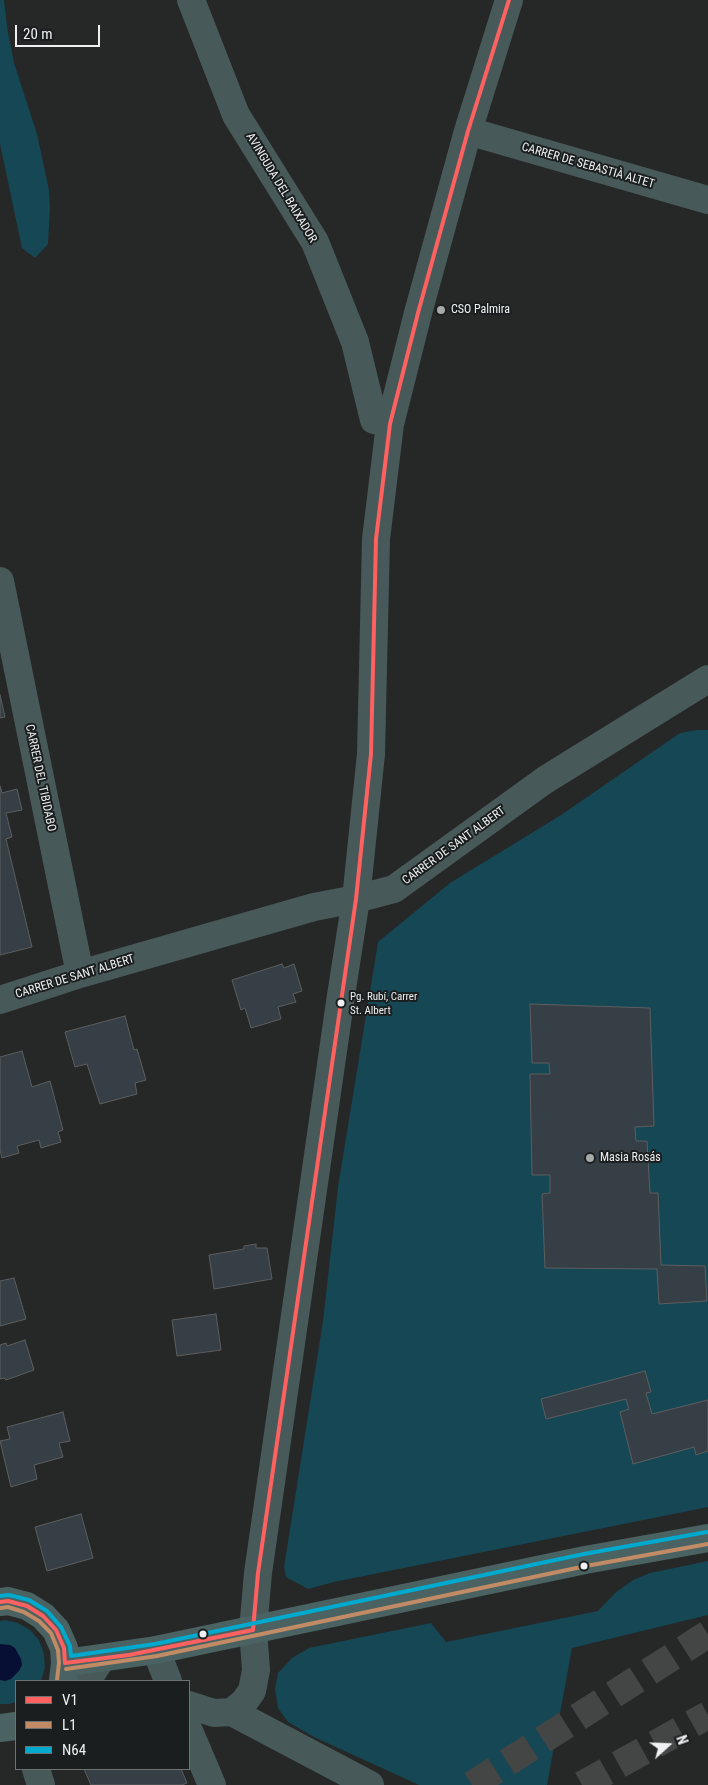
<!DOCTYPE html>
<html>
<head>
<meta charset="utf-8">
<style>
	body { margin:0 }
	#map { position:relative; width:708px; height:1785px; overflow:hidden; background:#262727; font-family:"Roboto Condensed",sans-serif }
	canvas { display:block }
	.legend { position:absolute; left:15px; top:1680px; width:175px; height:90px; box-sizing:border-box; background:#1b1e1f; border:1px solid #6f7273; margin:0; padding:6px 9px; list-style:none; font-size:15px; color:#eef0f1 }
	.legend li { display:flex; align-items:center; gap:10px; height:25px }
	.legend b { width:25px; border:1px solid #6f7273 }
	.north { position:absolute; left:643px; top:1720px; width:50px; height:50px; -webkit-text-stroke:4px #1b1e1f; paint-order:stroke; rotate:70deg; font-size:14px; font-weight:700; line-height:20px; text-align:center; color:#eef0f1 }
	.north::after { content:''; display:block; margin:auto; width:18px; height:22px; background:#eef0f1; clip-path:polygon(50% 0,100% 100%,50% 72%,0 100%) }
	.scale { position:absolute; left:15px; top:25px; width:85px; height:22px; box-sizing:border-box; border:2px solid #eef0f1; border-top:0; padding-left:6px; font-size:15px; line-height:18px; white-space:nowrap; color:#eef0f1; -webkit-text-stroke:4px #1b1e1f; paint-order:stroke }
</style>
</head>
<body>
<div id="map">
<canvas width="708" height="1785"></canvas>
<ul class="legend">
<li><b style="height:6px;background:#ff6060"></b>V1</li>
<li><b style="height:6px;background:#c18c65"></b>L1</li>
<li><b style="height:6px;background:#00a9ce"></b>N64</li>
</ul>
<div class="north">N</div>
<div class="scale">20 m</div>
</div>
<script>
const g = document.querySelector('canvas').getContext('2d');
g.lineJoin = 'round';
function fill(path, color) { g.fillStyle = color; g.fill(path, 'evenodd'); }
const toPath = rows => new Path2D(rows.map(r => 'M' + r).join(''));
function strokePath(path, color, width, dash) { g.strokeStyle = color; g.lineWidth = width; g.lineCap = dash ? 'butt' : 'round'; g.setLineDash(dash || []); g.stroke(path); }
function write(font, color, halo, rows, align = 'center') {
  g.font = font + ' "Roboto Condensed",sans-serif'; g.lineWidth = 4; g.setLineDash([]); g.textBaseline = 'middle'; g.strokeStyle = halo; g.fillStyle = color; for (const [text, x, y, turn = 0] of rows) {
    g.save(); g.translate(x, y); g.rotate((+turn || 0) * Math.PI / 180); g.textAlign = isNaN(turn) ? turn : align; if (halo) g.strokeText(text, 0, 0); g.fillText(text, 0, 0); g.restore();
  }
}
fill(toPath([
	[0,0,4,0,7,27,14,63,37,134,49,190,50,208,48,244,35,258,22,248,0,144],
	[696,730,708,730,708,1507,334,1582,308,1589,286,1577,284,1567,323,1321,338,1187,378,942,450,883,561,815,680,733],
	[708,1561,708,1615,572,1648,547,1785,419,1785,314,1737,288,1722,278,1708,275,1689,278,1673,292,1658,309,1648,431,1623,446,1642,598,1611,615,1593,633,1580,650,1573],
	[5,1620,18,1623,30,1630,39,1640,44,1654,45,1667,41,1681,16,1681,16,1702,9,1704,0,1704,0,1621]
]), '#154754');
fill(toPath([
	[0,1644,10,1645,15,1648,21,1659,22,1665,19,1671,11,1679,5,1681,0,1680]
]), '#071034');
const building = toPath([
	[0,695,5,717,0,718,0,695],
	[0,786,2,793,17,789,22,810,6,813,12,837,6,839,32,947,0,955,0,786],
	[282,964,284,968,294,964,302,991,293,994,296,1002,278,1007,281,1019,251,1028,245,1008,241,1010,232,980,282,964],
	[530,1004,650,1008,654,1126,635,1127,636,1141,647,1141,650,1193,658,1193,661,1265,705,1266,707,1301,659,1304,657,1269,545,1268,542,1194,550,1193,550,1175,532,1175,530,1074,550,1074,549,1063,532,1063,530,1004],
	[125,1016,134,1050,137,1049,146,1080,135,1083,137,1094,100,1104,87,1064,75,1067,65,1032,125,1016],
	[22,1051,32,1087,50,1081,63,1130,58,1132,61,1142,41,1148,39,1140,17,1146,19,1153,2,1158,0,1150,0,1057,22,1051],
	[256,1244,256,1248,267,1248,272,1279,214,1289,209,1255,244,1249,244,1246,256,1244],
	[14,1278,26,1319,0,1326,0,1281,14,1278],
	[216,1314,221,1350,177,1356,172,1320,216,1314],
	[25,1340,34,1370,6,1380,4,1378,0,1379,0,1345,6,1343,7,1346,25,1340],
	[645,1371,651,1392,646,1393,652,1414,708,1400,708,1451,696,1455,694,1447,633,1464,620,1412,629,1409,626,1399,546,1419,541,1399,645,1371],
	[63,1412,70,1441,59,1443,63,1457,34,1465,37,1479,11,1487,0,1441,10,1439,7,1427,63,1412],
	[81,1514,93,1558,47,1571,35,1527,81,1514],
	[84,1769,181,1769,187,1783,182,1785,91,1785,84,1769]
]);
fill(building, '#363f46');
strokePath(building, '#5d5e5f', 1);
strokePath(toPath([
	[472,1785,708,1634],
	[582,1785,708,1715]
]), '#444545', 28, [28, 14]);
strokePath(toPath([
	[191,0,236,115,315,242,355,342,374,420,390,424],
	[468,131,708,200],
	[0,581,80,974],
	[0,1000,80,974,314,907,356,899,394,889,545,780,708,679],
	[156,1650,168,1681],
	[87,1681,101,1659],
	[189,1705,214,1713,232,1712,244,1702,252,1691,256,1670,253,1630,258,1573,340,1002,356,899,371,754,376,539,390,424,418,313,468,131,509,0],
	[232,1712,370,1785],
	[189,1731,212,1785],
	[36,1769,41,1785]
]), '#485959', 28);
strokePath(toPath([
	[0,1602,8,1601,27,1606,43,1616,56,1630,64,1648,65,1663,63,1680],
	[65,1663,156,1650,585,1560,708,1538],
	[0,1728,16,1726]
]), '#4b6262', 28);
strokePath(toPath([
	[0,1602,8,1601,27,1606,43,1616,56,1630,64,1648,65,1663,129,1655,253,1630,258,1573,356,899,371,754,376,539,390,424,418,313,468,131,509,0]
]), '#ff6060', 4);
strokePath(toPath([
	[1,1608,8,1607,24,1612,39,1621,51,1633,58,1650,59,1663,57,1680],
	[66,1669,157,1656,586,1566,708,1544]
]), '#c18c65', 4);
strokePath(toPath([
	[0,1596,9,1595,29,1600,47,1611,61,1627,70,1646,71,1656,155,1644,584,1554,707,1532]
]), '#00a9ce', 4);
for (const [x, y, r, color] of [
	[441,310,5,"#a8aaaa"],
	[341,1003,4.5,"#eef0f1"],
	[590,1158,5,"#a8aaaa"],
	[584,1566,4.5,"#eef0f1"],
	[203,1634,4.5,"#eef0f1"]
]) { const dot = new Path2D(); dot.arc(x, y, r, 0, 2 * Math.PI); g.fillStyle = color; g.fill(dot); strokePath(dot, '#1b1e1f', 2); }
write('11px', '#eef0f1', '#1b1e1f', [
	["Pg. Rubí, Carrer",350,997],
	["St. Albert",350,1011]
], 'left');
write('12px', '#eef0f1', '#1b1e1f', [
	["CARRER DE SEBASTIÀ ALTET",588,166,16],
	["AVINGUDA DEL BAIXADOR",281,188,59],
	["CARRER DEL TIBIDABO",40,778,78],
	["CARRER DE SANT ALBERT",454,846,-36],
	["CARRER DE SANT ALBERT",75,977,-17]
]);
write('12px', '#eef0f1', '#1b1e1f', [
	["CSO Palmira",451,310],
	["Masia Rosás",600,1158]
], 'left');
</script>
</body>
</html>
